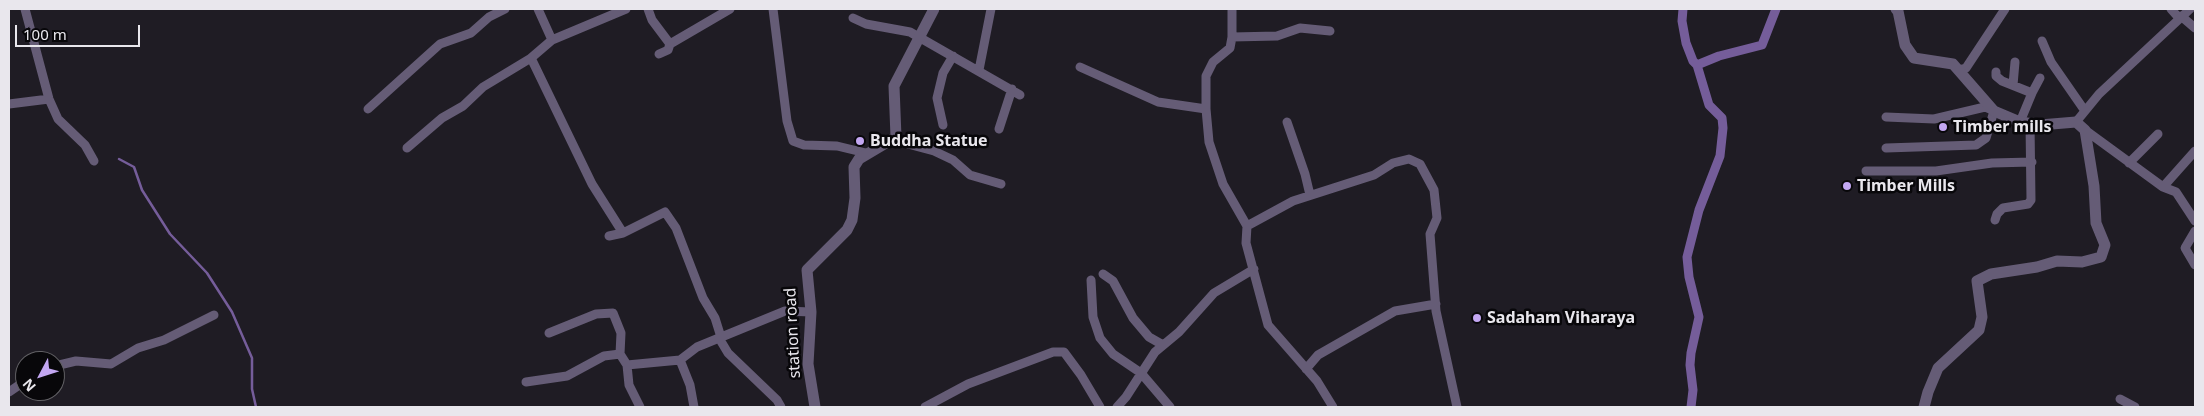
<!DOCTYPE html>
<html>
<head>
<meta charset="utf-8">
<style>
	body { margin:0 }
	#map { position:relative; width:2204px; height:416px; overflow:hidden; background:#1f1c24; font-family:"Noto Sans",sans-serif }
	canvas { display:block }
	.frame { position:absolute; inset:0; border:10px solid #e9e7ed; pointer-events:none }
	.north { position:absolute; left:15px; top:351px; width:50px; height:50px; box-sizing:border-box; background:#08070a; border:1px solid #626165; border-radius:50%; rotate:230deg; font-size:14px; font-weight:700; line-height:20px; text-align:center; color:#e9e7ed }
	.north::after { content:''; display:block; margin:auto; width:18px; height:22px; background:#c3a7f2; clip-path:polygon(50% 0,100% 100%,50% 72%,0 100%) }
	.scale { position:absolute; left:15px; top:25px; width:125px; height:22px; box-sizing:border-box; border:2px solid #e9e7ed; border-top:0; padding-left:6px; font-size:15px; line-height:18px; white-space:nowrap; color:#e9e7ed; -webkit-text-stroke:4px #08070a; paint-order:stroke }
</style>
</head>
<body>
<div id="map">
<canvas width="2204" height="416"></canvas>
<div class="frame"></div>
<div class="north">N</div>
<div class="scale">100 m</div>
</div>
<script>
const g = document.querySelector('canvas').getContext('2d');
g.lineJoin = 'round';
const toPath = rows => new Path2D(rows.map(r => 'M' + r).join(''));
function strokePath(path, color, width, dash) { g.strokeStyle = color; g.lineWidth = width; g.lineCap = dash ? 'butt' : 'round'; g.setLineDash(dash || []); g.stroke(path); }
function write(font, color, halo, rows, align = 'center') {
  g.font = font + ' "Noto Sans",sans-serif'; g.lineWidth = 5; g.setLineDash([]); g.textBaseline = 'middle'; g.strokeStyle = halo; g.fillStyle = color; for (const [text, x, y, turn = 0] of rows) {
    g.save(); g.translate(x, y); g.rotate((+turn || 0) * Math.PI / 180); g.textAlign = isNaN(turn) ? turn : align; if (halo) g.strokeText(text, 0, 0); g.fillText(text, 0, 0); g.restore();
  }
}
strokePath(toPath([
	[119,159,134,167,142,190,170,234,207,273,232,312,252,358,252,389,256,407]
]), '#755d9a', 2.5);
strokePath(toPath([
	[1683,9,1682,21,1686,43,1693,61,1697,65],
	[1691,407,1693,390,1690,365,1691,353,1699,317,1689,277,1687,257,1699,210,1720,156,1723,128,1722,118,1709,105,1697,65,1719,56,1762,45,1776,9]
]), '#755d9a', 9);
strokePath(toPath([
	[25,9,49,99,58,119,85,145,94,161],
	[538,9,552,40,531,58,592,184,623,233],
	[648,9,652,20,670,44],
	[773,9,787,121,793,141,804,145,837,146,866,153],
	[1232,9,1232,37,1230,48,1213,62,1206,76,1206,109,1209,142,1223,184,1247,226,1293,201,1374,175,1393,163,1409,159,1420,164,1434,190,1437,218,1430,234,1436,311,1457,407],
	[2171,9,2179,18],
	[2181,16,2195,28],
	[853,18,866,24,910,32,1020,95],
	[1232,37,1277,36,1300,28,1330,31],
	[552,40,626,9],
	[2042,41,2051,62,2085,111],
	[659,54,668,50,670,44,730,9],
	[1080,67,1158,102,1206,109],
	[979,70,991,9],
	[1958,70,1966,68,2005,9],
	[1996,72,1996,76,2002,81,2032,93,2020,122],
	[2013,85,2015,62],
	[2032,93,2040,78],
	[9,104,49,99],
	[368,109,440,44,471,33,489,17,505,9],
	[1287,122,1305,174,1310,195],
	[2076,122,2099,94,2190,9],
	[943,125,937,98,943,73,953,56],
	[999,129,1012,89],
	[2085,130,2163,187,2176,192,2195,221],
	[896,137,904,143,934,151,953,160,970,175,1001,184],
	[407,148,442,118,463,106,483,87,531,58],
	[1886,148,1976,145,1986,138,1994,111,1985,107,1934,119,1886,117],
	[2129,163,2158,134],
	[1866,171,1936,171,1992,163,2032,162],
	[2163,187,2195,151],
	[1995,220,1997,214,2003,208,2028,204,2031,200,2030,123],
	[1247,226,1246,243,1268,325,1317,381,1333,407],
	[2195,231,2185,248,2195,265],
	[609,236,623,233,665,212,676,228,703,298,715,318,720,334,719,338,697,347,680,360,690,385,694,407],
	[1103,274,1113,281,1133,318,1149,337,1163,345],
	[1091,280,1093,317,1100,338,1113,354,1141,373,1170,407],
	[549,333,596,314,613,313,621,333,620,354],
	[627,365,629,385,640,407],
	[55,366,76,361,111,364,138,348,164,340,214,315],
	[1306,369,1318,355,1395,311,1436,304],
	[526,382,567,376,604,356,620,354,627,365,680,360],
	[9,392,25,381],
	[2120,399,2135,407],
	[781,407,777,400,728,353,719,338,785,311,811,312],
	[925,407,968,384,1053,352,1064,352,1081,375,1100,407],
	[1117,407,1126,397,1155,352,1179,332,1214,293,1254,269]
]), '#655c76', 9);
strokePath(toPath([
	[1896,9,1898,11,1905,45,1914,58,1953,64,1994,111,2020,122,2040,125,2076,122,2085,130,2094,186,2096,223,2105,245,2101,257,2082,262,2057,261,2037,267,1991,274,1977,281,1982,317,1979,330,1938,368,1928,392,1924,407],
	[815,407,808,364,811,312,807,270,847,230,852,220,855,198,854,167,859,159,896,137,894,86,934,9]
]), '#655c76', 11);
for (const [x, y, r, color] of [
	[1943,127,5,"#c3a7f2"],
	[860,141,5,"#c3a7f2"],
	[1847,186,5,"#c3a7f2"],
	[1477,318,5,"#c3a7f2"]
]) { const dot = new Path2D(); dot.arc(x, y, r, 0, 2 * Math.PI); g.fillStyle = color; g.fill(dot); strokePath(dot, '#08070a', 2); }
write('bold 16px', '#e9e7ed', '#08070a', [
	["Timber mills",1953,127],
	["Buddha Statue",870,141],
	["Timber Mills",1857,186],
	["Sadaham Viharaya",1487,318]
], 'left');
write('16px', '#e9e7ed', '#08070a', [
	["station road",793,333,-93]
]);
</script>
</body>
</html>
